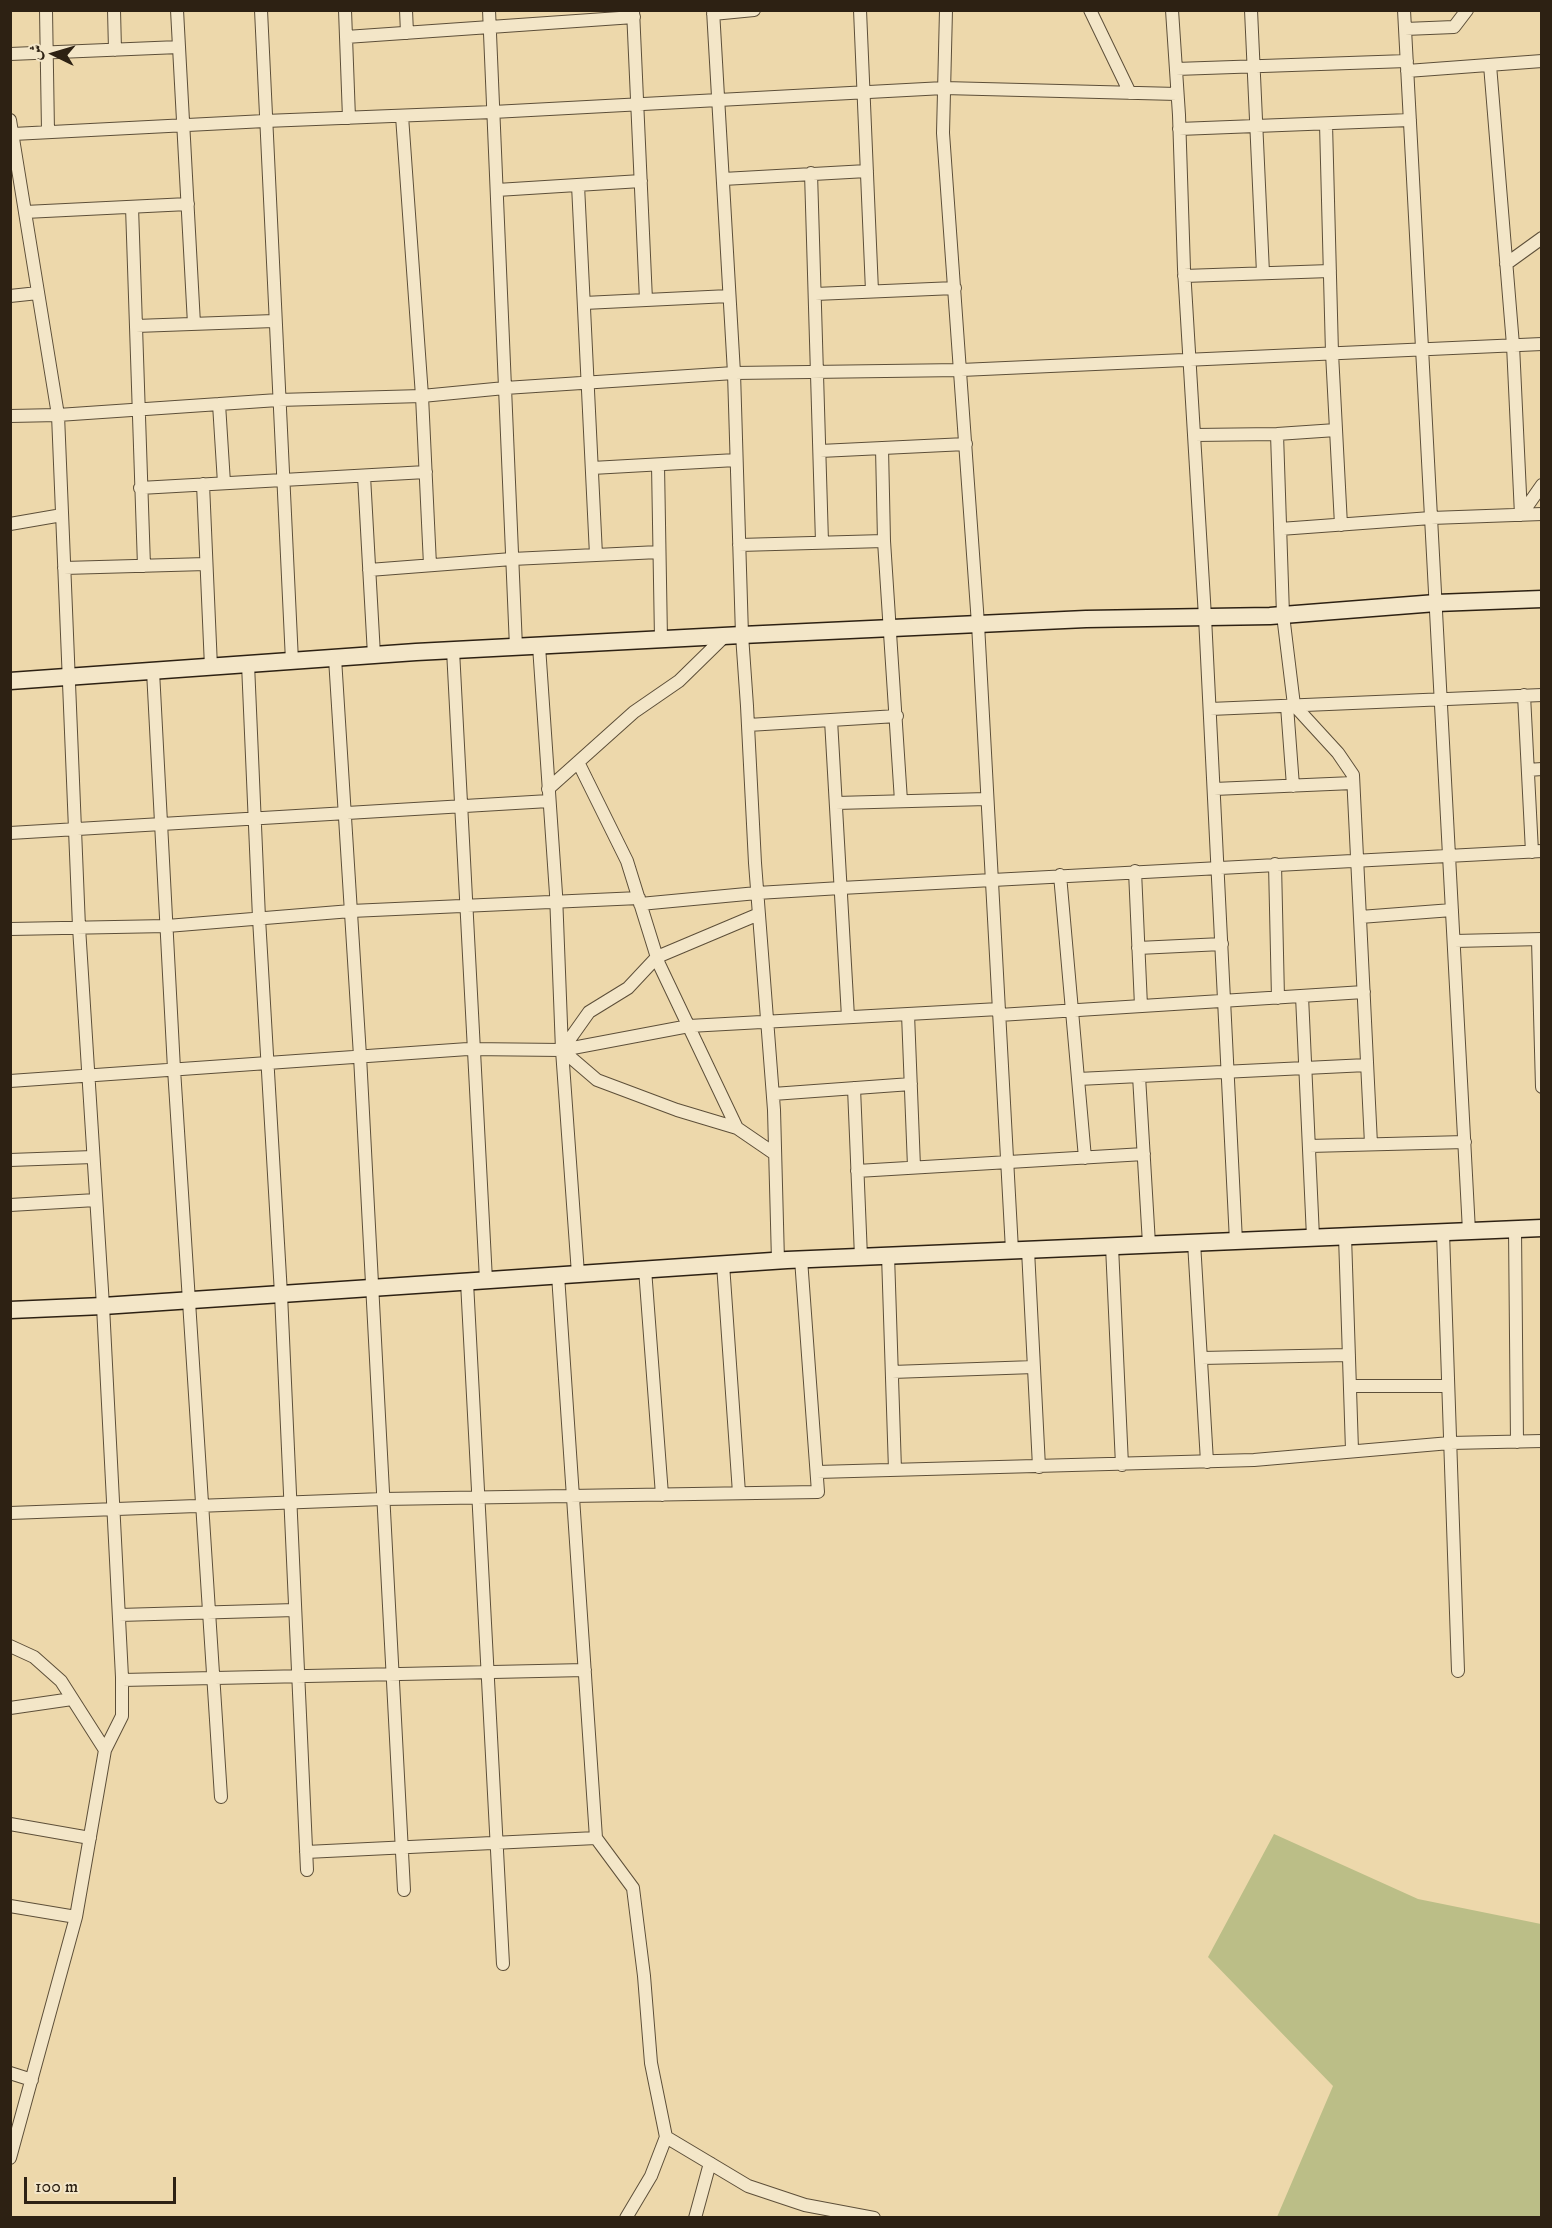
<!DOCTYPE html>
<html>
<head>
<meta charset="utf-8">
<style>
	body { margin:0 }
	#map { position:relative; width:1552px; height:2228px; overflow:hidden; background:#edd8ab; font-family:"IM FELL DW Pica",Amiri,serif }
	canvas { display:block }
	.frame { position:absolute; inset:0; border:12px solid #2d2113; pointer-events:none }
	.north { position:absolute; left:24px; top:24px; width:60px; height:60px; -webkit-text-stroke:4px #f3e6c8; paint-order:stroke; rotate:275deg; font-size:16px; font-weight:700; line-height:24px; text-align:center; color:#2d2113 }
	.north::after { content:''; display:block; margin:auto; width:21px; height:27px; background:#2d2113; clip-path:polygon(50% 0,100% 100%,50% 72%,0 100%) }
	.scale { position:absolute; left:24px; top:2177px; width:152px; height:27px; box-sizing:border-box; border:3px solid #2d2113; border-top:0; padding-left:8px; font-size:18px; line-height:21px; white-space:nowrap; color:#2d2113; -webkit-text-stroke:4px #f3e6c8; paint-order:stroke }
</style>
</head>
<body>
<div id="map">
<canvas width="1552" height="2228"></canvas>
<div class="frame"></div>
<div class="north">ش</div>
<div class="scale">100 m</div>
</div>
<script>
const g = document.querySelector('canvas').getContext('2d');
g.lineJoin = 'round';
function fill(path, color) { g.fillStyle = color; g.fill(path, 'evenodd'); }
const toPath = rows => new Path2D(rows.map(r => 'M' + r).join(''));
function strokePath(path, color, width, dash) { g.strokeStyle = color; g.lineWidth = width; g.lineCap = dash ? 'butt' : 'round'; g.setLineDash(dash || []); g.stroke(path); }
fill(toPath([
	[1274,1834,1418,1899,1541,1924,1541,2217,1277,2217,1333,2086,1208,1957]
]), '#bbbe87');
const street = toPath([
	[46,10,48,131],
	[114,10,115,50],
	[177,10,194,324],
	[261,10,292,661],
	[345,10,349,118],
	[406,10,407,33],
	[489,10,516,647],
	[633,10,646,300],
	[713,10,734,373,742,635,747,706,755,863,774,1110,778,1261],
	[860,10,872,291],
	[946,10,943,133,978,624,1012,1250],
	[1090,10,1130,93],
	[1172,10,1179,115,1184,269,1205,617,1236,1241],
	[1251,10,1263,273],
	[1404,10,1469,1231],
	[713,14,754,10],
	[1405,29,1454,27,1467,10],
	[346,37,634,17],
	[10,54,179,47],
	[1490,65,1513,345,1521,515,1542,485],
	[1176,69,1407,61],
	[1407,71,1542,61],
	[402,116,422,396,430,565],
	[10,120,58,415,79,927,103,1306,122,1677,122,1716,105,1750,76,1917,10,2158],
	[1326,124,1332,353,1341,525],
	[1179,129,1410,120],
	[13,134,265,121,493,112,944,88,1177,94],
	[811,173,822,542],
	[723,179,867,171],
	[578,185,596,555],
	[497,190,641,181],
	[132,207,144,566],
	[25,212,188,204],
	[1506,264,1542,238],
	[1184,276,1330,271],
	[815,294,955,288],
	[10,296,38,293],
	[584,303,729,296],
	[136,326,274,321],
	[219,404,224,483],
	[10,416,58,415,278,400,422,396,505,388,734,373,961,370,1542,344],
	[1277,434,1283,615,1294,705,1338,753,1353,775,1371,1144],
	[1194,435,1277,434,1336,430],
	[882,448,884,541,901,801],
	[820,451,966,444],
	[658,465,661,639],
	[592,468,736,460],
	[364,476,374,655],
	[203,484,211,667],
	[140,488,426,472],
	[10,524,62,515],
	[1280,529,1431,518,1542,514],
	[739,545,884,541],
	[64,568,206,564],
	[369,570,512,559,659,552],
	[539,646,556,894,562,1050,578,1274],
	[453,650,486,1280],
	[335,658,360,1056,404,1890],
	[248,664,259,918,281,1294,307,1870],
	[153,671,174,1069,221,1797],
	[1524,695,1532,852],
	[1287,706,1293,786],
	[1210,709,1542,695],
	[831,720,848,1017],
	[748,725,897,716],
	[578,762,627,861,659,964,737,1128,775,1154],
	[1528,770,1542,769],
	[548,789,634,712,679,681,725,636],
	[1214,789,1353,783],
	[836,803,987,799],
	[10,833,549,801],
	[1275,864,1278,998],
	[1135,871,1141,1006],
	[1060,875,1085,1158],
	[640,904,757,893,841,888,1542,851],
	[1360,917,1452,910],
	[10,929,167,926,351,911,639,898],
	[1538,940,1542,1087],
	[1454,941,1542,939],
	[1138,948,1222,944],
	[1302,996,1313,1237],
	[908,1014,914,1167],
	[999,1015,1364,992],
	[1139,1076,1149,1244],
	[1078,1079,1367,1065],
	[10,1081,468,1049,562,1050,689,1026,999,1009],
	[854,1088,861,1257],
	[773,1094,911,1084],
	[737,1128,677,1110,597,1080,562,1050,589,1012,628,988,657,957,759,914],
	[1309,1146,1465,1142],
	[10,1160,93,1157],
	[857,1171,1144,1154],
	[10,1205,96,1200],
	[1515,1229,1517,1442],
	[1443,1232,1458,1671],
	[1345,1236,1352,1450],
	[1194,1242,1207,1462],
	[1112,1246,1122,1465],
	[1028,1250,1039,1467],
	[888,1255,895,1470],
	[723,1264,739,1493],
	[645,1269,662,1495],
	[558,1275,596,1838,633,1888,644,1976,651,2063,666,2137,651,2176,626,2218],
	[467,1282,503,1964],
	[1201,1358,1349,1355],
	[892,1372,1034,1367],
	[1350,1386,1448,1386],
	[817,1472,1254,1460,1450,1443,1542,1441],
	[10,1513,383,1499,818,1492,801,1259],
	[119,1615,295,1610],
	[10,1646,34,1657,61,1681,105,1750],
	[122,1680,585,1670],
	[10,1708,72,1699],
	[10,1824,90,1838],
	[306,1852,596,1838],
	[10,1906,76,1917],
	[10,2073,32,2080],
	[666,2137,748,2186,805,2205,874,2218],
	[695,2218,710,2163]
]);
const secondary = toPath([
	[10,681,416,652,742,635,1086,619,1270,616,1436,603,1542,599],
	[10,1310,103,1306,787,1260,1542,1228]
]);
strokePath(street, '#5d4f39', 14);
strokePath(secondary, '#2d2113', 19);
strokePath(street, '#f3e6c8', 12);
strokePath(secondary, '#f3e6c8', 16);
</script>
</body>
</html>
